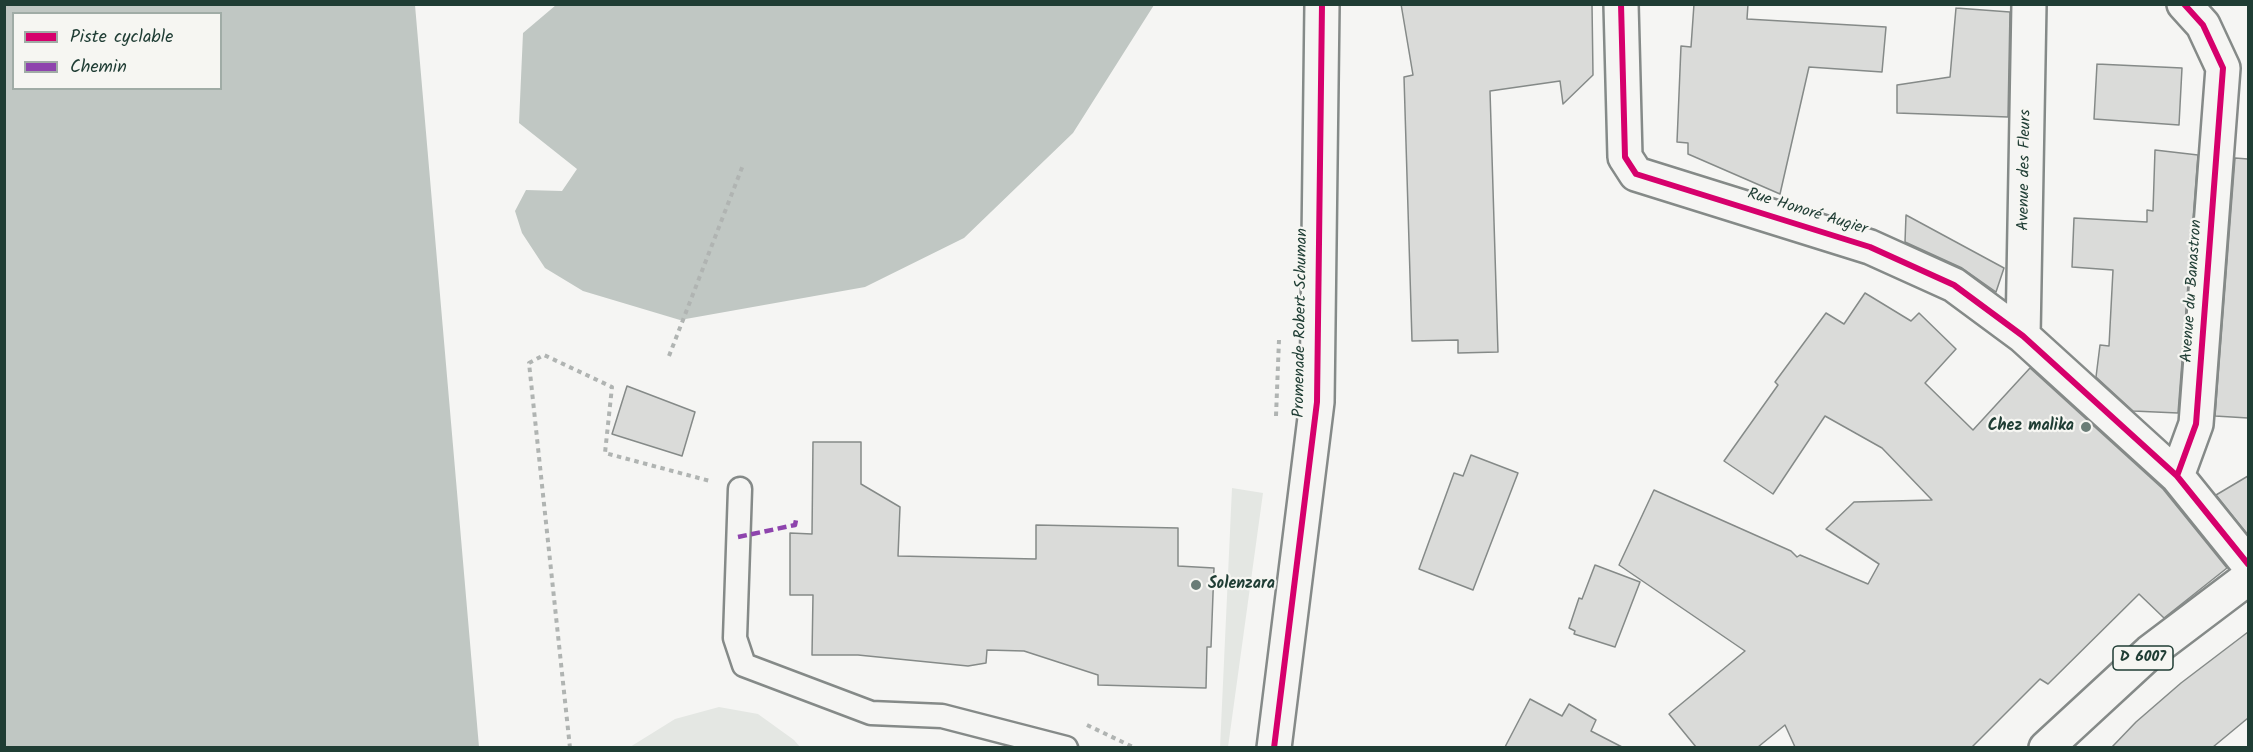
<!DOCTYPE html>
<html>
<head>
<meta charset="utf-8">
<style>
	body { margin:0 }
	#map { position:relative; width:2253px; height:752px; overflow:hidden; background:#f5f5f3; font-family:Kalam,sans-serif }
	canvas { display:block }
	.frame { position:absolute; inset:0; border:6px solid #1f3d34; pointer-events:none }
	.legend { position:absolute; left:12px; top:12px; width:210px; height:78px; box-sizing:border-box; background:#f6f6f2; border:2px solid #a0aca6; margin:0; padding:8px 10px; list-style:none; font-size:18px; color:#1f3d34 }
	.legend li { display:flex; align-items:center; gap:12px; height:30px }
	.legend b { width:30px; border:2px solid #a0aca6 }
</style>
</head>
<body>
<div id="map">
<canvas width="2253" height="752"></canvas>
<div class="frame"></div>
<ul class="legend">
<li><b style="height:8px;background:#d6006c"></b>Piste cyclable</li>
<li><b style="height:8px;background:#8e44ad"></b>Chemin</li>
</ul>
</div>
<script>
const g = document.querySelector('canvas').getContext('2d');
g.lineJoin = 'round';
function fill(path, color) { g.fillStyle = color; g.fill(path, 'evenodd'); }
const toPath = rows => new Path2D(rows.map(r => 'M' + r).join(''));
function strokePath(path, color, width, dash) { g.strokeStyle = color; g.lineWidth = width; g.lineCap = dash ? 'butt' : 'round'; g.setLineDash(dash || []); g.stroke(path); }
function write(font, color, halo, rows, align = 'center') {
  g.font = font + ' Kalam,sans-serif'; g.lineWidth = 4.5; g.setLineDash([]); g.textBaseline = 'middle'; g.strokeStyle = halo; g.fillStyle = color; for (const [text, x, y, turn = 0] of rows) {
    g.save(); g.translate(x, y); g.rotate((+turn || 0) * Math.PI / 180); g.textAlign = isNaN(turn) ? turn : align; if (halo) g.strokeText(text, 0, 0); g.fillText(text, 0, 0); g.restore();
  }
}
fill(toPath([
	[1232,488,1263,493,1228,747,1220,748],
	[719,707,758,714,794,740,800,747,630,747,675,719]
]), '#e4e7e3');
fill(toPath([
	[4,5,415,5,479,747,5,747],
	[14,14,220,14,220,88,14,88],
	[556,5,556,4,1154,5,1073,133,964,238,865,287,680,320,583,291,545,268,522,233,515,211,526,190,562,191,577,169,519,123,523,33]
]), '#c0c7c3');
const building = toPath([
	[1401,4,1592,4,1593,75,1563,104,1560,81,1490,91,1498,352,1458,353,1458,340,1412,341,1404,77,1413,75,1401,4],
	[1694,4,1748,4,1747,19,1886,27,1882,72,1809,67,1780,194,1688,154,1688,143,1677,142,1681,46,1691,47,1694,4],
	[1956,8,2010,12,2008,117,1897,113,1897,85,1950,77,1956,8],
	[2097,64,2182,68,2179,125,2094,119,2097,64],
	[2155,150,2198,155,2178,413,2133,411,2096,377,2100,345,2109,346,2113,270,2072,267,2074,218,2147,222,2147,210,2153,211,2155,150],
	[2235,158,2248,159,2248,418,2215,416,2235,158],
	[1906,215,2004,268,1996,292,1962,268,1905,242,1906,215],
	[1865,293,1911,321,1919,313,1956,349,1925,383,1973,430,2030,368,2163,489,2227,568,2164,618,2139,594,2048,684,2040,679,1972,747,1795,747,1785,725,1758,747,1696,747,1669,714,1745,651,1619,565,1654,490,1791,551,1797,557,1800,555,1868,584,1879,564,1826,529,1854,502,1932,500,1882,448,1825,416,1773,494,1724,461,1778,385,1775,382,1826,313,1844,324,1865,293],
	[627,386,695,412,682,456,612,434,627,386],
	[813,442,861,442,861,484,900,507,898,556,1036,559,1036,525,1178,528,1178,566,1214,568,1211,647,1207,647,1206,688,1098,685,1098,675,1024,651,987,650,986,663,968,666,858,655,812,655,813,595,790,595,790,533,812,534,813,442],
	[1471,455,1518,473,1473,590,1419,569,1454,473,1463,476,1471,455],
	[2248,476,2248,535,2216,495,2248,476],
	[1595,565,1640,582,1615,647,1574,634,1575,631,1569,628,1579,598,1582,599,1595,565],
	[2248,632,2248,718,2213,747,2112,747,2136,722,2181,683,2248,632],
	[1530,699,1562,716,1569,704,1596,720,1591,731,1622,747,1505,747,1530,699]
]);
fill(building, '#dadbd9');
strokePath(building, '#858a88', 1.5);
const lane = toPath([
	[740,489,735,638,744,665,871,713,942,716,1066,748]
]);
const street = toPath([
	[1621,4,1625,157,1636,174,1870,247,1954,285,2023,336,2177,476],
	[2184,4,2203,25,2223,68,2196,424,2177,476,2248,564],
	[2023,336,2029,4]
]);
const secondary = toPath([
	[1274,748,1317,402,1322,4]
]);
const primary = toPath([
	[2046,748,2150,652,2248,578]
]);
strokePath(lane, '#858a88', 27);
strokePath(street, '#858a88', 38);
strokePath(secondary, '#858a88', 38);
strokePath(primary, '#858a88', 38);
strokePath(toPath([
	[669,356,743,165],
	[1276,416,1279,340],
	[1087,725,1135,748],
	[570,748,529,363,544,355,612,387,605,453,710,481]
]), '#b0b4b2', 4, [4.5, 4.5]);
strokePath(lane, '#f5f5f3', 22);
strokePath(street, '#f5f5f3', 33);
strokePath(secondary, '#f5f5f3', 33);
strokePath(primary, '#f5f5f3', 33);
strokePath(toPath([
	[738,537,795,525,796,520]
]), '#8e44ad', 4.5, [9, 4.5]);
strokePath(toPath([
	[1621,4,1625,157,1636,174,1870,247,1954,285,2023,336,2177,476],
	[2184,4,2203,25,2223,68,2196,424,2177,476,2248,564],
	[1274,748,1317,402,1322,4]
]), '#d6006c', 6);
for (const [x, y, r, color] of [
	[2086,427,6,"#6a7d77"],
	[1196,585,6,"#6a7d77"]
]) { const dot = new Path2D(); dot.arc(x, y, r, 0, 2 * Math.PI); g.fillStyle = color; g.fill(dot); strokePath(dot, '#f6f6f2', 2); }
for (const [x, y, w] of [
	[2143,658,60]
]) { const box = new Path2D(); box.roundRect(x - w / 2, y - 12, w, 24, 4.5); g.fillStyle = '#f6f6f2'; g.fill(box); strokePath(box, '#1f3d34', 1.5); }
write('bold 15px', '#1f3d34', null, [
	["D 6007",2143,658]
]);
write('16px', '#1f3d34', '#f6f6f2', [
	["Avenue des Fleurs",2026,170,-89],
	["Rue Honoré Augier",1807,213,17],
	["Avenue du Banastron",2193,291,-86],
	["Promenade Robert Schuman",1302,323,-89]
]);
write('bold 16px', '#1f3d34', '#f6f6f2', [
	["Chez malika",2074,427],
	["Solenzara",1208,585,"left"]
], 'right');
</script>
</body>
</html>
